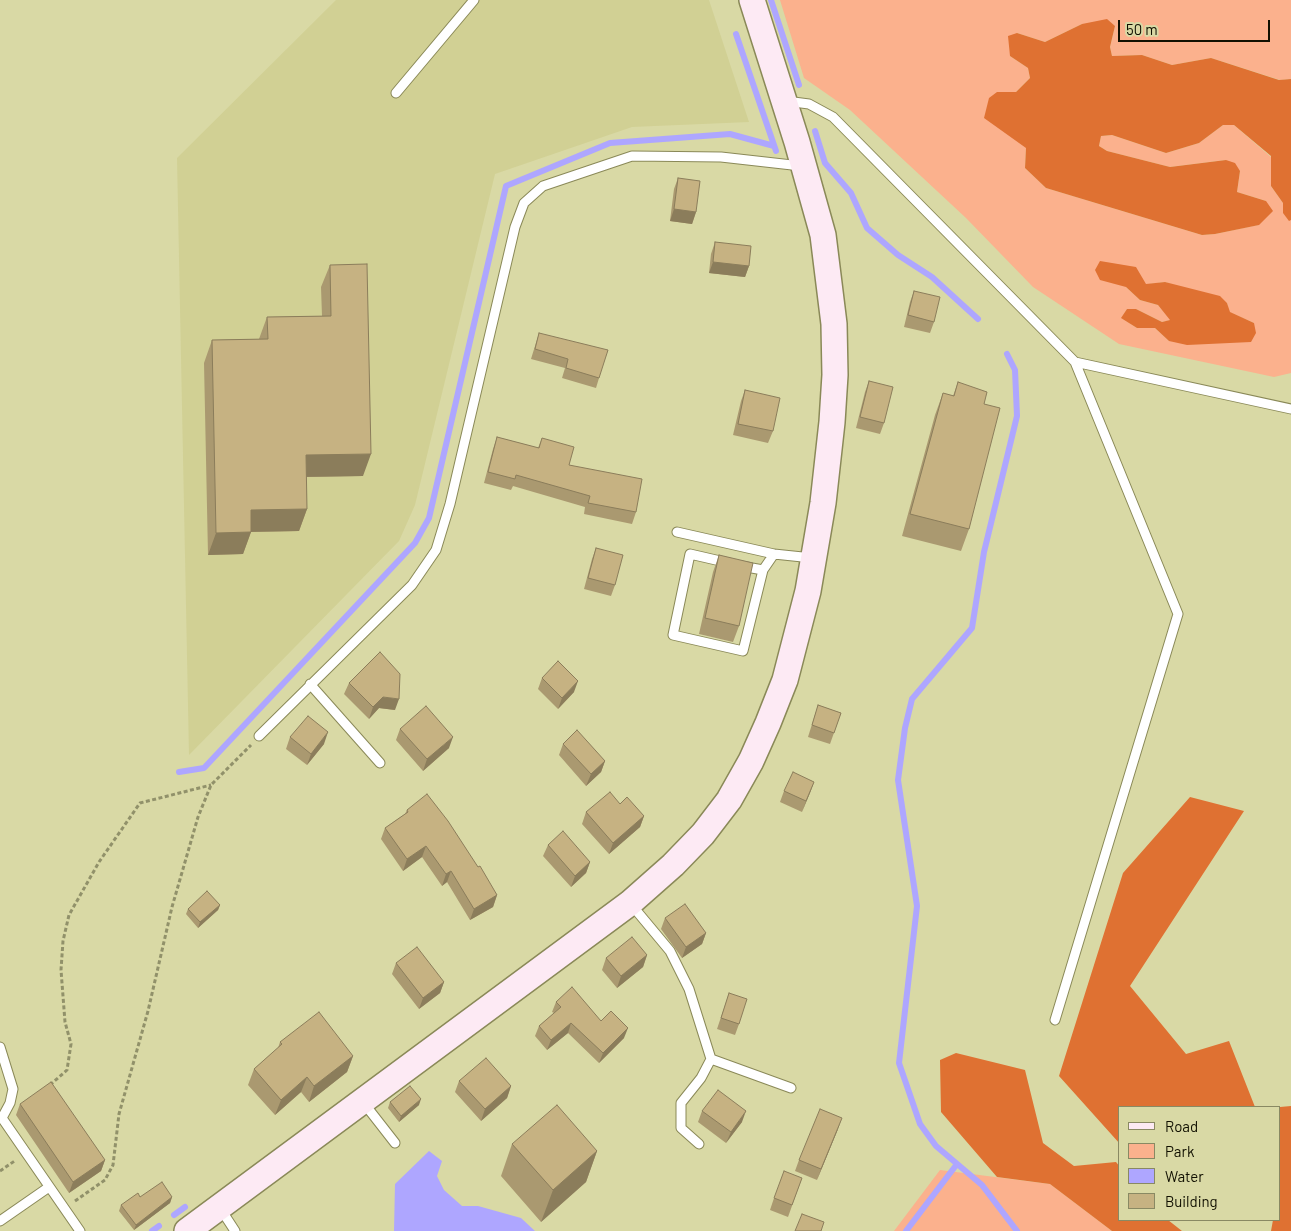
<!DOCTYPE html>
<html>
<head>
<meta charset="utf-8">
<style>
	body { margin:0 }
	#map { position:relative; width:1291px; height:1231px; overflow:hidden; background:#d9d9a5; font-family:Barlow,sans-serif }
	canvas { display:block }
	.legend { position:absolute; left:1118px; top:1106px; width:162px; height:115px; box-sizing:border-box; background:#d9d9a5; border:1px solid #898963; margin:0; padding:6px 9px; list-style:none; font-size:15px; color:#111001 }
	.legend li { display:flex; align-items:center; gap:10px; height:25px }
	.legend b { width:25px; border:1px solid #898963 }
	.scale { position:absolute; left:1118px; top:20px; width:152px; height:22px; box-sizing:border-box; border:2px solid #111001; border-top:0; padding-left:6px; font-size:15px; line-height:18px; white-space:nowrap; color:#111001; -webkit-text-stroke:4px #d9d9a5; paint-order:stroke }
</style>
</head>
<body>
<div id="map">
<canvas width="1291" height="1231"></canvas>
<ul class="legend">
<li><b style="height:6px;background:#fdeaf4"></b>Road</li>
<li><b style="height:14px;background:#fbb18d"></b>Park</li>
<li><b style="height:14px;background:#aea6ff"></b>Water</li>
<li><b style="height:14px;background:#c6b282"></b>Building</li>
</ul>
<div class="scale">50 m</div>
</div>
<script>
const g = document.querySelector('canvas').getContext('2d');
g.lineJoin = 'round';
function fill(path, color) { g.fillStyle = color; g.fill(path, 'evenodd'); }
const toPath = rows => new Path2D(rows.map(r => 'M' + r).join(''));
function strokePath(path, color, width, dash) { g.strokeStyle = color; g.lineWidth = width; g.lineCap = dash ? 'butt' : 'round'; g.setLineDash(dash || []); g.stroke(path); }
fill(toPath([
	[336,0,709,0,749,122,632,127,495,174,415,505,399,541,189,755,177,158]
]), '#d1d094');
fill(toPath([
	[780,0,1291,0,1291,79,1280,80,1211,58,1172,65,1142,55,1112,56,1110,47,1115,26,1082,24,1045,42,1017,33,1010,56,1028,68,1030,78,1016,92,997,92,1026,148,1025,168,1046,188,1202,235,1215,234,1258,225,1266,201,1237,192,1240,171,1226,160,1170,167,1107,151,1099,146,1101,136,1112,135,1166,153,1199,143,1223,125,1234,125,1271,157,1271,186,1283,203,1289,220,1291,220,1291,373,1274,377,1119,344,1033,287,966,218,850,110,804,78],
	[1165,282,1227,303,1229,312,1254,323,1169,341,1155,328,1137,328,1122,318,1127,309,1136,309,1162,322,1171,320,1158,305,1140,300,1126,287],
	[940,1170,1050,1184,1112,1231,894,1231]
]), '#fbb18d');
fill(toPath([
	[1107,19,1115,26,1110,47,1112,56,1142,55,1172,65,1211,58,1279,80,1291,79,1291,220,1289,221,1283,213,1283,203,1271,186,1271,156,1234,125,1223,125,1199,143,1166,153,1112,135,1101,136,1099,146,1107,151,1170,167,1226,160,1235,163,1240,171,1237,192,1266,201,1273,211,1259,225,1215,234,1202,235,1046,188,1025,168,1026,148,984,118,989,98,997,92,1016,92,1030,78,1028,68,1010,56,1008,36,1017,33,1045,42,1082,24],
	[1100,261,1136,267,1146,284,1165,282,1220,296,1227,303,1230,312,1254,323,1256,333,1251,342,1187,345,1169,341,1155,328,1137,328,1121,318,1127,309,1136,309,1162,322,1170,320,1158,305,1140,300,1126,287,1100,280,1095,270],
	[1190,797,1244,811,1130,986,1186,1054,1229,1041,1255,1107,1120,1107,1120,1144,1059,1076,1123,873],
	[956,1053,1025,1070,1043,1143,1074,1166,1116,1162,1120,1167,1120,1220,1168,1220,1182,1231,1112,1231,1050,1184,997,1177,941,1112,940,1060],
	[1291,1106,1291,1231,1271,1231,1273,1220,1280,1220,1280,1107]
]), '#df7132');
fill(toPath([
	[429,1151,442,1161,437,1176,444,1190,462,1206,478,1206,521,1218,535,1231,394,1231,395,1184]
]), '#aea6ff');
strokePath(toPath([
	[771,0,799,85],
	[736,34,776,151],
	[815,131,825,163,851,193,867,228,898,255,932,277,978,319],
	[1007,354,1015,370,1017,416,984,552,972,628,912,699,905,728,898,780,917,906,899,1063,920,1124,936,1146,982,1185,1017,1231],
	[179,772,204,768,415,543,429,518,506,186,610,143,730,134,774,146],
	[174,1215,185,1207],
	[152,1231,159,1226],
	[906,1231,957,1164]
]), '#aea6ff', 6);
const lane = toPath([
	[396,93,474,0],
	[786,101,809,104,833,117,1075,362,1178,614,1055,1020],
	[1075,362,1291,409],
	[677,532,774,554,812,558],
	[729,563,690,554,673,635,743,651,763,570,774,554],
	[741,566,763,570],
	[310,684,380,763],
	[259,736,412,585,436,550,450,504,515,227,524,203,543,186,632,156,721,157,801,166],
	[630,903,670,951,689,989,711,1059,791,1088],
	[0,1047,13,1089,10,1103,2,1118,80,1231],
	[363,1102,395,1143],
	[699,1144,681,1128,681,1103,701,1078,711,1059],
	[220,1208,235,1231],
	[0,1221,49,1187]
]);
const secondary = toPath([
	[187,1231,630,903,673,865,703,834,729,800,751,761,768,723,785,680,808,591,823,503,832,422,835,375,834,324,823,235,797,142,752,0]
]);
strokePath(lane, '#8a8958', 11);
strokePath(secondary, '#8a8958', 28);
strokePath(toPath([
	[50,1085,67,1070,71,1044,65,1022,61,970,63,941,69,915,99,862,140,803,211,785],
	[0,1171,16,1160],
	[75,1201,105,1180,113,1165,119,1114,148,1011,172,907,198,817,211,785,251,745]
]), '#91916a', 3, [4, 2.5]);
strokePath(lane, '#fff', 9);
strokePath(secondary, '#fdeaf4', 25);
fill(toPath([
	[678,178,696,212,692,224,670,221,674,189],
	[715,242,749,266,745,277,709,273,711,254],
	[330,265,363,476,306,477,307,509,299,531,251,532,243,554,208,555,204,363,212,340,259,339,267,317,322,316,321,287],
	[914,291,934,322,930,333,904,327,910,302],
	[539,333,599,378,596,388,562,378,565,368,531,359],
	[869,381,884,423,880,434,856,428,865,392],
	[958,382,984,404,969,529,961,551,902,536,935,415,943,393,953,396],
	[745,390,773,431,768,443,733,435,741,401],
	[497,437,538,448,542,438,569,465,636,512,632,524,584,514,585,507,513,486,511,490,484,483,493,449],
	[596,548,615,585,611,596,584,589,592,559],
	[719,555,739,626,733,642,699,634,713,572],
	[542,678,574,692,558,709,538,689],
	[349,683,395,710,379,708,369,719,344,694],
	[818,705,841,713,830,744,808,737],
	[400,729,449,748,423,771,396,740],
	[290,737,324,744,307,765,286,749],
	[563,744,605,761,601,772,586,786,559,755],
	[814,782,802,812,780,802,784,791],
	[407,810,478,867,497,895,493,907,470,920,447,882,442,886,422,857,403,871,381,839,385,828,405,814],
	[586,812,644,816,640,827,609,854,582,824],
	[548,845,590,862,586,873,571,887,543,856],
	[220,905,218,910,198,928,186,914,188,909],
	[665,918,706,933,702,944,682,958,661,929],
	[647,955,643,967,617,988,602,970,606,958],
	[396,963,444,982,440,993,419,1009,392,974],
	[729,993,739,1024,735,1035,717,1029],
	[556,1002,601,1021,624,1038,599,1063,568,1033,547,1050,535,1036,539,1026,554,1013,552,1012],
	[280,1042,353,1056,347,1072,309,1102,301,1092,275,1115,248,1085,254,1069,278,1048],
	[459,1081,511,1086,507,1098,481,1121,455,1092],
	[390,1102,419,1105,399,1122,388,1108],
	[20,1104,105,1160,101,1171,69,1193,16,1115],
	[702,1111,742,1122,726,1143,698,1122],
	[838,1129,817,1180,795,1171,799,1160],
	[512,1144,597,1151,586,1182,541,1222,501,1176],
	[802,1178,788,1217,770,1210,774,1198],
	[140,1197,172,1197,170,1203,134,1230,119,1211,121,1205]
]), '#aa9970');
fill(toPath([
	[674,209,696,212,692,224,670,221],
	[713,262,749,266,745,277,709,273],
	[371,454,363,476,298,477,306,455],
	[307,509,299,531,243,532,251,510],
	[251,532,243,554,208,555,216,533],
	[578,681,574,692,558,709,562,698],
	[383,697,399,699,395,710,379,708,369,719,373,707],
	[328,732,324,744,307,765,311,754],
	[453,737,449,748,423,771,427,759],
	[605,761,601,772,586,786,591,774],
	[814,782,810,793,802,812,806,801],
	[644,816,640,827,609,854,613,843],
	[426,846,422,857,403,871,407,859],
	[590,862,586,873,571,887,575,876],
	[451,871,447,882,442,886,446,874],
	[497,895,493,907,470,920,474,909],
	[220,905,218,910,198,928,200,922],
	[706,933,702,944,682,958,686,947],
	[647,955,643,967,617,988,621,976],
	[444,982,440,993,419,1009,423,998],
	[571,1023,568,1033,547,1050,551,1040],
	[628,1028,624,1038,599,1063,603,1053],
	[353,1056,347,1072,309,1102,314,1086],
	[307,1077,301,1092,275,1115,281,1100],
	[511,1086,507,1098,481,1121,485,1109],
	[421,1099,419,1105,399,1122,401,1116],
	[746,1111,742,1122,726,1143,731,1132],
	[842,1118,838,1129,817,1180,821,1169],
	[597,1151,586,1182,541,1222,553,1190],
	[105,1160,101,1171,69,1193,73,1182],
	[172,1197,170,1203,134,1230,136,1225]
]), '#8b7d5b');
const building = toPath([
	[678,178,700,181,696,212,674,209,678,178],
	[715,242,751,246,749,266,713,262,715,242],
	[367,264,371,454,306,455,307,509,251,510,251,532,216,533,212,340,268,339,267,317,331,316,330,265,367,264],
	[914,291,940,297,934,322,908,315,914,291],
	[539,333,608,350,599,378,566,368,568,359,535,349,539,333],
	[869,381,893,387,884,423,860,417,869,381],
	[958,382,987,392,984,404,1000,408,969,529,910,514,943,393,954,396,958,382],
	[745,390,780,398,773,431,738,424,745,390],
	[497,437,539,448,542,438,574,447,569,465,642,479,636,512,588,503,590,496,516,475,515,479,488,472,497,437],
	[596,548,623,555,615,585,588,578,596,548],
	[719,555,753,563,739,626,705,618,719,555],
	[380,652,400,674,399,699,383,697,373,707,349,683,380,652],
	[558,661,578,681,562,698,542,678,558,661],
	[818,705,841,713,834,733,812,725,818,705],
	[426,706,453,737,427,759,400,729,426,706],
	[308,716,328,732,311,754,290,737,308,716],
	[577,730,605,761,591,774,563,744,577,730],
	[793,772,814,782,806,801,784,791,793,772],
	[610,792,620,804,627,797,644,816,613,843,586,812,610,792],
	[427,794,448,821,478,867,480,866,497,895,474,909,451,871,446,874,426,846,407,859,385,828,408,812,407,810,427,794],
	[563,831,590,862,575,876,548,845,563,831],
	[207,891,220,905,200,922,188,909,207,891],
	[685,904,706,933,686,947,665,918,685,904],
	[632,937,647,955,621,976,606,958,632,937],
	[417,947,444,982,423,998,396,963,417,947],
	[572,987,601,1021,611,1011,628,1028,603,1053,571,1023,551,1040,539,1026,561,1007,556,1002,572,987],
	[729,993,747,999,739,1024,721,1018,729,993],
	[319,1012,353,1056,314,1086,307,1077,281,1100,254,1069,282,1044,280,1042,319,1012],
	[486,1058,511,1086,485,1109,459,1081,486,1058],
	[51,1082,105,1160,73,1182,20,1104,51,1082],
	[410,1086,421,1099,401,1116,390,1102,410,1086],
	[718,1090,746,1111,731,1132,702,1111,718,1090],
	[557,1105,597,1151,553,1190,512,1144,557,1105],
	[820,1109,842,1118,821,1169,799,1160,820,1109],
	[784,1171,802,1178,792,1205,774,1198,784,1171],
	[162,1182,172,1197,136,1225,121,1205,138,1193,140,1197,162,1182],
	[802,1214,824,1222,821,1231,795,1231,802,1214]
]);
fill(building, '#c6b282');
strokePath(building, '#8b7d5b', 1);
</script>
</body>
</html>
